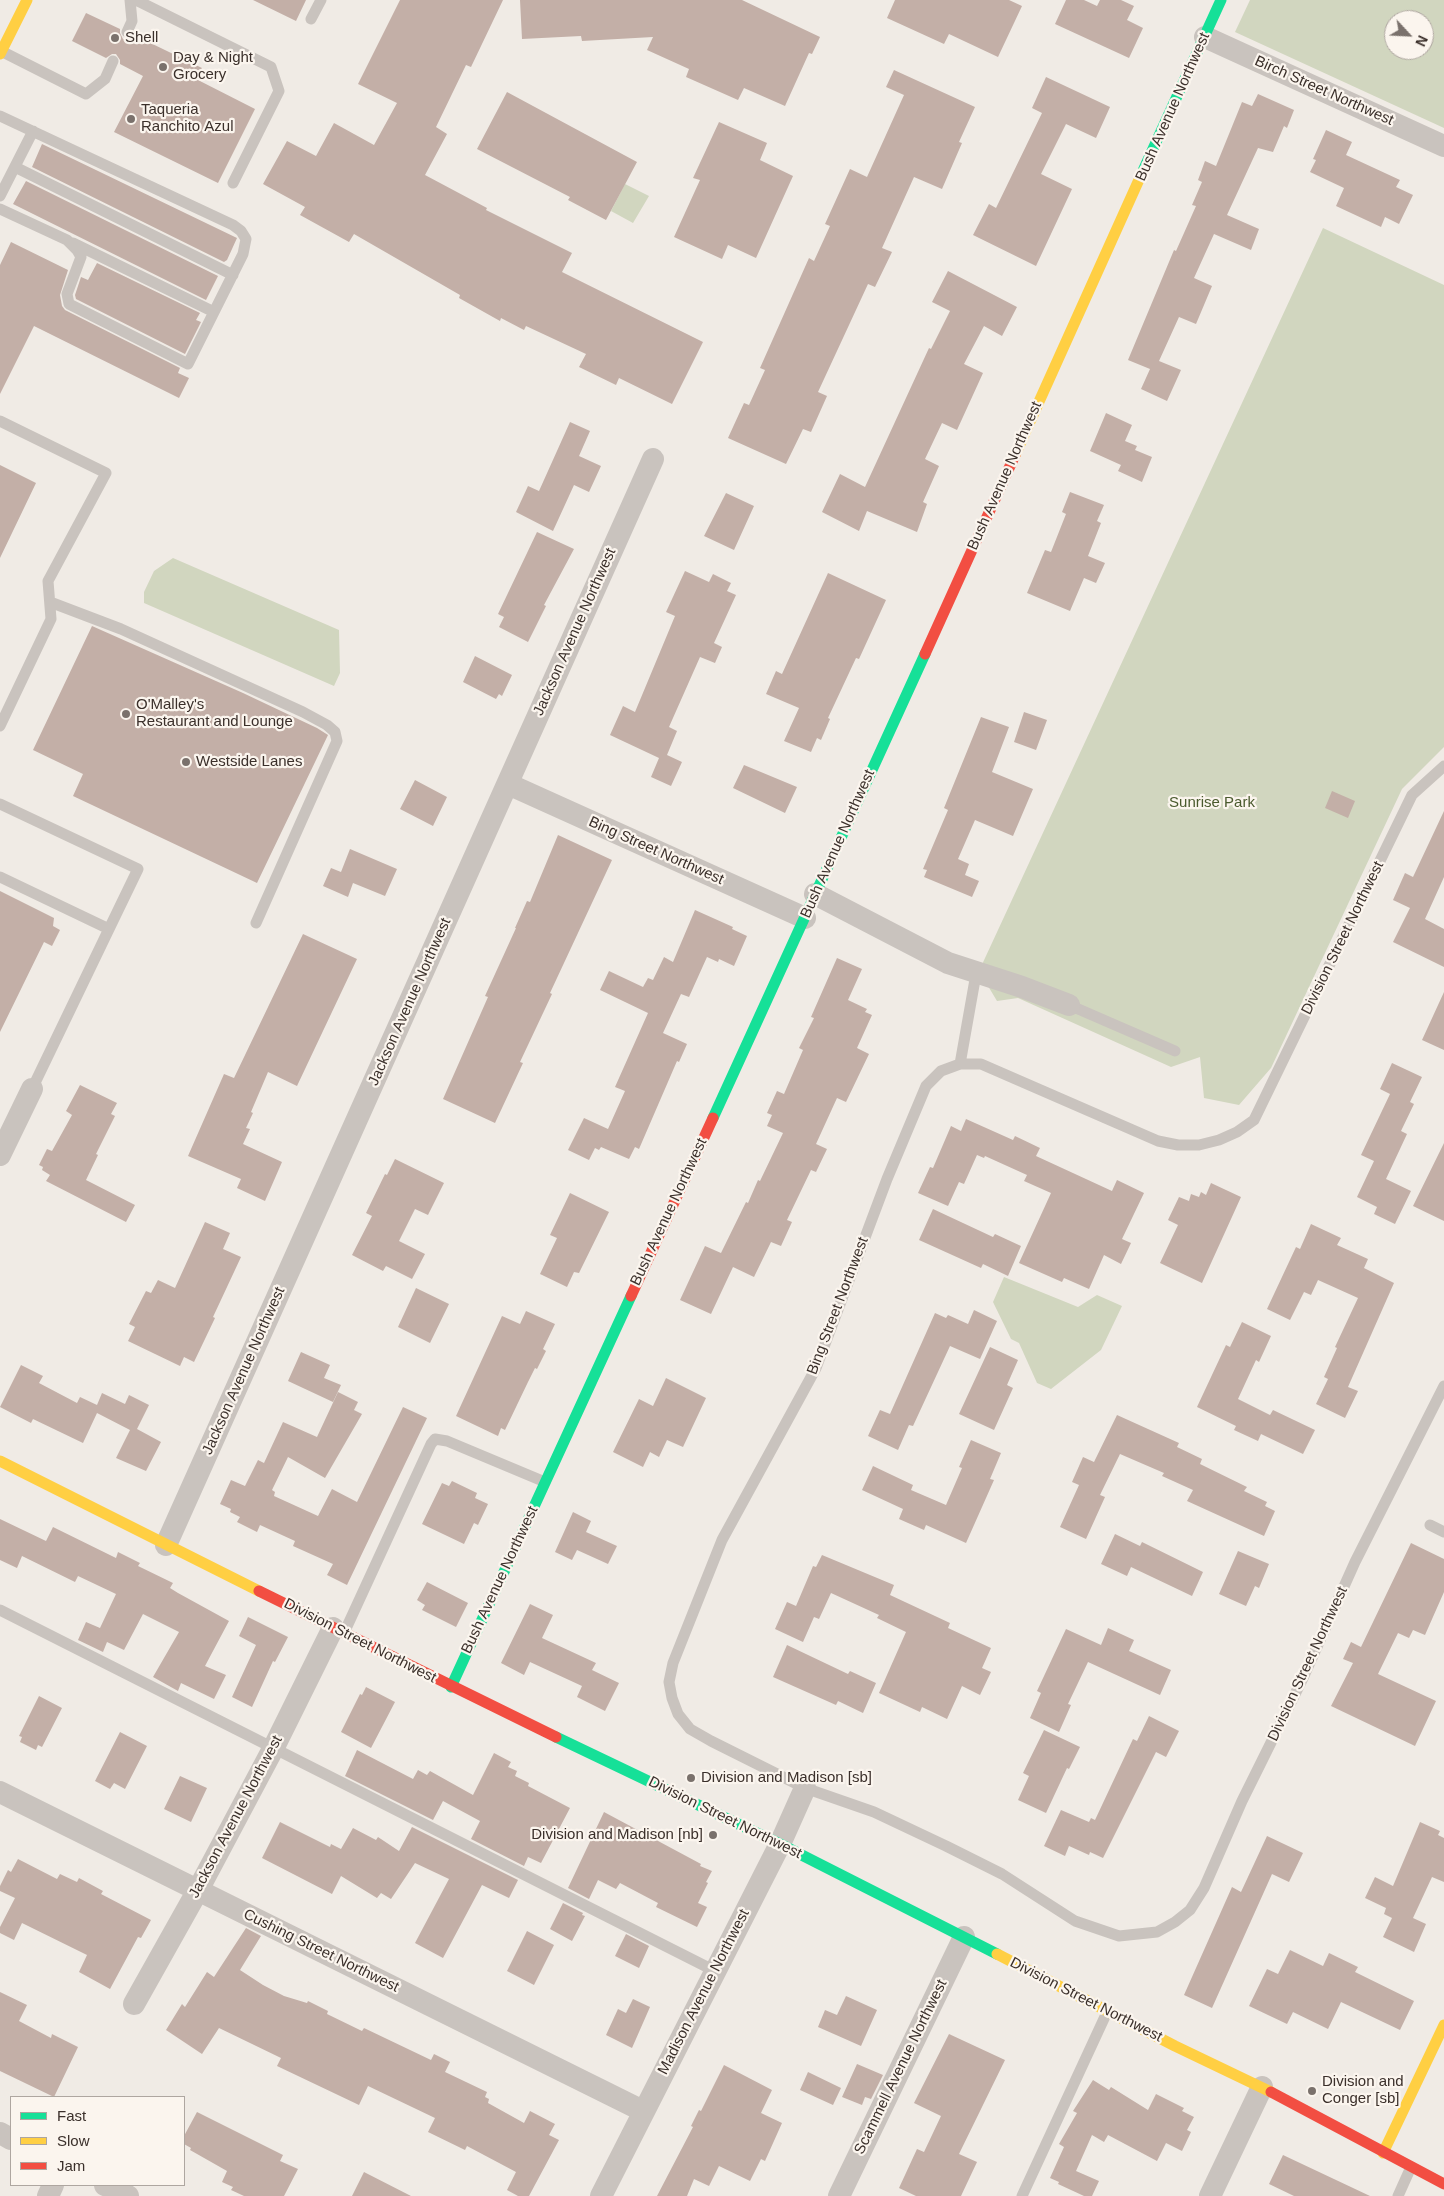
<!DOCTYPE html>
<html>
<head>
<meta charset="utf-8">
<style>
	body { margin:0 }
	#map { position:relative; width:1444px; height:2196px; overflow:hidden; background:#f0ebe5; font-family:Arial,sans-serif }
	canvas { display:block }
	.legend { position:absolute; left:10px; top:2096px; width:175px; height:90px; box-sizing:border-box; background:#fbf5ee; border:1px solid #aea6a0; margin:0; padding:6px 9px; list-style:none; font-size:15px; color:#3b302b }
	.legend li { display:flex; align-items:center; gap:10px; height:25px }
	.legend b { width:25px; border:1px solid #aea6a0 }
	.north { position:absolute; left:1384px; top:10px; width:50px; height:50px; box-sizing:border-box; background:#fbf5ee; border:1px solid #aea6a0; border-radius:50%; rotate:115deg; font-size:14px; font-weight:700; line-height:20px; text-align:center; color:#3b302b }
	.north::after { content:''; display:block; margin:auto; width:18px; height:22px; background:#7a716c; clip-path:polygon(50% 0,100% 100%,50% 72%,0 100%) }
</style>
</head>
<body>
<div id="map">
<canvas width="1444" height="2196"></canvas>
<ul class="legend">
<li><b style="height:6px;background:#16e098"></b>Fast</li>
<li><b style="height:6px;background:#ffcf43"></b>Slow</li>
<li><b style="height:6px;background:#f24e42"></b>Jam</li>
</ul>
<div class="north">N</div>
</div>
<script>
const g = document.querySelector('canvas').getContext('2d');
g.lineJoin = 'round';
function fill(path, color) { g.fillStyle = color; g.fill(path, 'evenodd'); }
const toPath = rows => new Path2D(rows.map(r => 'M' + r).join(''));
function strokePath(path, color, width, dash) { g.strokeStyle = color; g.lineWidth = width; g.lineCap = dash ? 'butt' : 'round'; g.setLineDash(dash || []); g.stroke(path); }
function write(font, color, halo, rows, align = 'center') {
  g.font = font + ' Arial,sans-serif'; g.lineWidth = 4.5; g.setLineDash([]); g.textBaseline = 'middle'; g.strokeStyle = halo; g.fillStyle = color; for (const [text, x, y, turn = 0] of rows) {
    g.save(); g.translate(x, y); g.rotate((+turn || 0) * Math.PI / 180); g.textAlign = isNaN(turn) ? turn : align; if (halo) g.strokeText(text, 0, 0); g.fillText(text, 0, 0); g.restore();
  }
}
fill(toPath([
	[1250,0,1444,0,1444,128,1235,32],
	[1394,20,1424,20,1424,50,1394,50],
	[625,184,649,196,633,223,611,211],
	[1323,228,1444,285,1444,747,1402,789,1271,1068,1239,1105,1204,1098,1200,1057,1171,1067,1018,998,997,1001,979,971],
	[173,558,339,630,340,673,334,686,144,603,144,592,154,571],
	[1004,1277,1078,1307,1097,1295,1122,1306,1101,1350,1051,1389,1037,1383,1019,1343,1011,1339,993,1302]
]), '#d1d6bf');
fill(toPath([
	[253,0,306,0,296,21],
	[400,0,503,0,471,67,466,65,436,127,447,134,425,175,487,208,486,210,572,253,562,272,703,342,672,404,619,378,616,385,579,367,586,354,526,326,524,330,501,318,500,321,459,298,460,295,354,234,349,242,300,215,305,207,263,184,287,141,316,156,334,123,374,145,397,103,358,84],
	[520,0,742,0,820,37,812,54,809,53,785,106,744,88,738,100,686,77,689,69,647,50,653,37,582,41,581,36,522,39],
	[895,0,1009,0,1022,6,998,57,949,34,944,44,887,18],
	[1066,0,1084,0,1097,6,1100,0,1121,0,1134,6,1127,20,1143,28,1129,58,1055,24],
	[86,13,120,29,120,33,123,39,128,39,134,35,202,68,196,79,255,109,218,183,114,132,143,76,120,64,120,60,116,54,112,54,106,58,72,41],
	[894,70,975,107,959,142,962,143,942,189,914,177,882,248,892,252,875,287,868,284,818,392,827,396,811,432,803,429,786,464,728,438,744,403,749,405,765,370,760,368,809,258,814,261,830,226,825,224,850,169,867,177,904,95,886,87],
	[1046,77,1110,107,1096,138,1066,124,1041,174,1072,189,1036,266,973,235,989,204,996,208,1042,113,1032,108],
	[507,92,637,162,606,220,568,200,570,197,477,149],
	[1258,94,1294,110,1287,128,1284,126,1273,152,1258,148,1227,215,1259,229,1251,250,1214,234,1194,278,1212,286,1196,324,1179,317,1159,361,1181,370,1167,401,1141,389,1150,369,1128,360,1174,250,1176,251,1196,206,1192,205,1202,182,1198,180,1205,161,1216,166,1242,102,1252,106],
	[719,122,767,143,760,160,793,176,756,258,728,245,722,259,674,237,700,180,693,178],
	[1326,130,1352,142,1346,155,1400,180,1396,187,1413,195,1399,224,1385,217,1381,227,1336,206,1344,188,1310,172,1316,160,1313,159],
	[42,144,237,238,227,260,224,262,32,167],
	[26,181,218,276,206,300,13,204],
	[11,242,68,270,60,295,62,306,65,310,180,368,178,373,189,378,179,398,34,326,0,394,0,265],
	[97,263,200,313,196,320,201,322,185,354,76,299,75,295,81,277,88,280],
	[948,271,1017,307,1002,336,984,326,964,364,983,373,957,430,942,423,925,459,939,466,923,502,927,504,917,532,867,511,859,531,822,512,840,474,865,487,929,348,931,349,950,311,932,302],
	[1106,413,1132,425,1125,441,1137,446,1135,450,1152,457,1142,482,1118,471,1121,465,1090,451],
	[570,422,590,431,579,456,601,466,589,492,574,485,553,531,516,512,528,486,539,491],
	[0,465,36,483,0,558],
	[1070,492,1104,505,1097,521,1101,523,1088,556,1105,563,1096,583,1084,578,1070,611,1027,593,1045,550,1051,552,1066,514,1062,512],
	[726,493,754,506,734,550,704,536],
	[537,532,574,549,544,605,546,606,528,642,499,627,504,617,498,614],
	[685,571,709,582,713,574,731,583,727,591,736,595,714,643,722,647,715,663,700,657,669,727,677,731,667,755,682,762,671,786,651,777,659,758,610,735,623,706,635,712,675,616,666,612],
	[828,573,886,600,859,659,856,658,828,718,830,719,821,740,817,738,811,752,784,741,799,708,766,694,776,671,782,674],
	[92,626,243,693,317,728,328,735,257,883,73,796,83,774,33,750],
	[475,656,512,675,502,696,499,694,496,699,463,682],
	[1024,712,1047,720,1036,750,1014,742],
	[981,717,1009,727,992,772,1033,789,1013,836,975,820,958,859,969,864,965,875,979,881,972,897,924,877,927,870,923,869,948,810,944,808],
	[744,765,797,787,785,813,733,788],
	[415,780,447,797,433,826,400,809],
	[1332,791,1355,801,1348,818,1325,808],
	[1444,811,1444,877,1425,919,1444,929,1444,967,1393,942,1410,908,1393,900,1405,873,1413,877],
	[558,835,612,860,550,993,552,994,520,1062,523,1063,495,1123,443,1099,488,997,485,996,516,928,515,928,527,901,530,902],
	[350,849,397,869,385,896,353,883,348,897,323,886,331,868,341,872],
	[0,891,54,918,53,926,60,930,52,946,44,942,0,1032],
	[695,910,733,927,732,929,747,936,734,966,719,959,718,962,707,957,689,997,681,994,663,1033,687,1044,679,1062,677,1061,639,1149,635,1147,629,1159,601,1147,599,1150,595,1148,589,1160,568,1150,584,1118,608,1129,625,1091,615,1087,648,1013,600,990,609,971,643,987,648,978,653,980,664,957,673,962],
	[303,934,357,959,297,1086,268,1072,251,1112,253,1113,246,1128,250,1129,243,1144,282,1162,265,1201,237,1188,241,1179,188,1156,224,1074,234,1078],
	[837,958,862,969,848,1000,867,1009,865,1012,872,1015,857,1048,869,1054,846,1102,837,1098,816,1144,827,1149,816,1172,811,1170,787,1220,792,1222,781,1246,771,1242,754,1277,733,1267,711,1314,680,1300,705,1246,721,1253,746,1202,748,1203,758,1180,760,1181,783,1133,767,1126,772,1115,767,1113,777,1091,784,1094,803,1050,799,1048,814,1018,811,1017],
	[1444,992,1444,1050,1422,1040],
	[1392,1063,1422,1077,1410,1102,1414,1104,1401,1131,1407,1134,1386,1179,1411,1191,1395,1224,1374,1214,1377,1207,1357,1197,1374,1161,1361,1155,1390,1094,1380,1089],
	[80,1085,117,1103,111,1114,115,1116,96,1154,98,1155,86,1180,135,1205,126,1222,46,1181,50,1175,42,1170,43,1167,39,1165,47,1149,52,1151,72,1115,66,1111],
	[966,1119,1013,1140,1015,1136,1040,1148,1036,1156,1112,1191,1117,1180,1144,1193,1122,1239,1131,1243,1121,1264,1104,1255,1089,1289,1064,1278,1062,1282,1019,1263,1051,1193,1024,1181,1027,1175,985,1156,984,1158,977,1155,964,1184,959,1182,948,1206,918,1193,930,1167,933,1168,951,1126,961,1131],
	[1444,1143,1444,1221,1413,1206],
	[395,1159,444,1183,428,1215,415,1209,399,1241,425,1254,412,1279,386,1266,383,1271,352,1255,372,1216,366,1213,385,1174,387,1175],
	[1211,1183,1241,1197,1202,1283,1160,1263,1178,1225,1168,1220,1179,1197,1189,1201,1191,1194,1199,1197,1201,1192,1206,1195],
	[570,1193,609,1212,579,1273,574,1272,567,1287,540,1274,557,1238,550,1235],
	[933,1209,993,1237,995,1234,1021,1246,1008,1276,983,1264,981,1268,919,1240],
	[205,1222,230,1233,223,1249,241,1257,213,1317,215,1318,194,1362,184,1357,180,1366,128,1341,135,1327,129,1324,146,1291,151,1293,158,1280,175,1288],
	[1311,1224,1341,1238,1337,1245,1368,1259,1364,1268,1394,1283,1348,1387,1358,1391,1345,1418,1316,1404,1328,1379,1324,1377,1337,1348,1335,1347,1358,1298,1318,1280,1311,1295,1304,1292,1290,1320,1267,1309,1296,1247,1300,1249],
	[416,1288,449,1304,430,1343,398,1327],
	[974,1310,997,1321,980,1359,950,1346,913,1426,909,1425,898,1450,868,1436,880,1410,890,1414,935,1313,946,1318,948,1315,968,1324],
	[526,1311,555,1324,543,1349,546,1351,537,1369,535,1368,528,1382,505,1430,501,1428,498,1436,456,1416,502,1316,520,1324],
	[1242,1322,1271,1336,1259,1362,1256,1360,1238,1399,1270,1415,1273,1410,1315,1430,1303,1454,1261,1434,1258,1441,1234,1430,1236,1426,1197,1407,1226,1345,1230,1347],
	[990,1347,1018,1360,1007,1385,1013,1388,994,1430,959,1414],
	[301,1352,330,1365,324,1378,341,1385,333,1402,288,1381],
	[21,1365,43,1376,39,1383,77,1403,80,1397,97,1405,102,1393,125,1404,129,1395,149,1405,137,1429,161,1442,146,1471,116,1458,130,1430,97,1413,83,1443,33,1419,31,1423,0,1407],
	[666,1378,706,1398,683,1447,667,1440,659,1457,650,1452,643,1467,613,1452,639,1399,653,1406],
	[338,1392,358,1402,354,1410,362,1414,325,1478,288,1457,272,1490,275,1492,274,1496,318,1516,332,1489,357,1502,403,1407,427,1418,347,1585,327,1575,333,1564,293,1546,295,1541,260,1525,257,1532,237,1522,240,1517,230,1512,231,1509,220,1504,231,1480,245,1486,258,1460,264,1463,283,1422,317,1437],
	[1117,1415,1179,1443,1177,1447,1202,1459,1200,1464,1247,1487,1244,1491,1267,1502,1265,1506,1275,1511,1264,1536,1187,1501,1193,1490,1162,1476,1164,1473,1120,1454,1100,1495,1105,1497,1086,1539,1060,1527,1079,1485,1072,1482,1083,1457,1094,1462],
	[971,1440,1001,1453,990,1479,994,1480,966,1543,926,1525,924,1530,899,1519,903,1509,862,1490,873,1466,913,1485,911,1490,946,1505,962,1468,959,1467],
	[452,1481,477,1493,475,1498,488,1504,478,1525,474,1523,464,1544,422,1524,442,1483,449,1486],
	[573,1512,591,1521,586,1532,617,1546,608,1564,577,1550,572,1560,555,1552],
	[0,1519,46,1541,53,1527,116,1558,118,1552,140,1563,138,1566,173,1583,170,1588,178,1593,229,1621,205,1666,226,1675,214,1699,181,1683,178,1691,153,1677,179,1632,143,1614,124,1650,107,1642,103,1652,78,1640,86,1622,100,1628,116,1594,78,1576,75,1582,22,1556,17,1568,0,1560],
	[1115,1534,1140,1546,1142,1542,1203,1572,1192,1596,1131,1567,1127,1576,1101,1564],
	[1411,1543,1444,1559,1444,1592,1425,1635,1413,1630,1409,1638,1398,1633,1378,1674,1436,1701,1415,1746,1331,1706,1353,1663,1343,1659,1351,1642,1361,1647],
	[1238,1551,1269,1564,1259,1588,1255,1586,1246,1606,1219,1594],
	[822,1555,894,1585,890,1595,950,1623,948,1628,991,1648,982,1668,991,1672,980,1695,962,1686,947,1719,922,1707,920,1712,879,1693,906,1632,877,1618,879,1615,831,1593,819,1619,814,1617,803,1642,775,1629,787,1602,796,1606,813,1566,816,1567],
	[427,1582,468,1603,456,1627,422,1610,425,1605,417,1600],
	[530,1604,553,1615,542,1638,596,1663,592,1670,619,1683,605,1711,577,1697,582,1686,530,1662,524,1675,501,1663],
	[248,1617,288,1637,275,1662,273,1661,252,1707,232,1697,256,1645,239,1636],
	[1108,1628,1134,1640,1129,1651,1171,1670,1160,1695,1088,1662,1068,1704,1071,1705,1059,1732,1030,1718,1041,1693,1037,1691,1066,1629,1101,1645],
	[787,1645,848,1674,850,1671,876,1683,863,1713,838,1701,836,1705,773,1677],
	[366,1687,395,1702,371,1748,341,1732,360,1694,362,1695],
	[39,1696,62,1708,42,1747,38,1745,36,1750,20,1742,22,1737,19,1736],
	[1149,1716,1179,1731,1166,1757,1156,1752,1103,1858,1090,1852,1089,1855,1069,1846,1065,1856,1044,1846,1061,1810,1089,1822,1091,1818,1095,1820,1133,1739,1137,1741],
	[1044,1730,1080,1747,1069,1769,1067,1768,1046,1813,1018,1800,1029,1776,1023,1773],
	[120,1732,147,1746,125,1789,114,1783,110,1789,95,1781],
	[357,1750,413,1779,418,1770,427,1775,430,1771,473,1795,494,1753,511,1762,508,1767,517,1771,515,1776,529,1783,528,1786,570,1808,541,1863,528,1857,524,1866,471,1839,480,1821,443,1801,433,1820,345,1776],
	[180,1776,207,1788,191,1822,164,1809],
	[604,1812,701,1864,700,1866,712,1871,706,1882,708,1883,698,1903,707,1907,697,1927,656,1907,658,1903,620,1883,616,1889,598,1880,589,1899,568,1888],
	[280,1822,330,1847,331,1844,341,1849,353,1828,376,1840,378,1837,399,1851,412,1827,518,1880,509,1898,482,1885,443,1958,415,1943,449,1879,415,1863,391,1899,381,1893,377,1898,341,1876,332,1894,262,1858],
	[1420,1822,1440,1831,1438,1835,1444,1838,1444,1882,1432,1877,1413,1918,1426,1924,1414,1952,1383,1937,1392,1918,1384,1914,1386,1908,1365,1898,1375,1877,1393,1886],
	[1267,1836,1303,1853,1289,1882,1272,1874,1212,2008,1184,1995,1232,1887,1241,1892],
	[18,1859,57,1879,60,1874,77,1882,79,1878,103,1891,101,1894,151,1920,141,1938,138,1937,110,1989,79,1972,87,1955,22,1923,14,1940,0,1933,0,1927,15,1898,0,1891,0,1886,8,1870,11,1872],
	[563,1903,583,1913,582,1915,585,1916,572,1941,550,1929],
	[246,1928,261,1936,240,1970,263,1985,284,1996,307,2003,308,2001,328,2011,327,2014,362,2031,364,2028,431,2060,434,2054,450,2062,445,2072,487,2092,485,2097,489,2099,488,2103,524,2123,530,2111,555,2124,549,2135,559,2140,529,2196,518,2196,507,2190,516,2172,467,2146,465,2150,428,2132,435,2118,368,2086,359,2105,277,2066,281,2058,219,2028,202,2054,166,2030,182,2004,185,2007,207,1972,214,1977],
	[527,1931,554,1945,534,1985,507,1971],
	[626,1934,649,1946,639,1968,615,1956],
	[1290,1950,1323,1966,1329,1953,1358,1967,1355,1972,1414,2001,1400,2030,1341,2002,1328,2029,1293,2012,1287,2024,1249,2006,1267,1969,1278,1974],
	[0,1992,27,2005,19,2021,51,2038,52,2034,78,2047,54,2097,0,2071],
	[846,1996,877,2010,861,2046,818,2027,825,2010,837,2015],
	[633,1999,650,2007,632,2048,606,2035,618,2009,626,2013],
	[949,2034,1005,2060,959,2154,977,2162,961,2196,916,2196,899,2188,917,2149,924,2152,941,2116,914,2103],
	[857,2064,883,2075,871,2099,865,2097,862,2105,842,2097],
	[724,2065,772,2090,761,2113,782,2123,765,2161,761,2159,750,2181,719,2166,709,2186,694,2179,687,2196,657,2196,693,2127,691,2126,699,2110,701,2111],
	[808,2072,841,2088,833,2105,800,2090],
	[1093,2080,1109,2090,1111,2087,1148,2110,1156,2094,1184,2108,1182,2111,1194,2117,1187,2130,1191,2132,1182,2151,1166,2143,1157,2161,1108,2135,1104,2142,1092,2135,1076,2171,1099,2181,1092,2196,1084,2196,1058,2184,1059,2182,1050,2178,1064,2147,1059,2144,1077,2113,1073,2111],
	[197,2112,283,2155,280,2161,298,2169,284,2196,244,2196,231,2190,233,2187,222,2182,227,2171,190,2150,191,2148,184,2144,184,2136],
	[1283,2155,1370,2196,1294,2196,1269,2184],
	[364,2172,411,2196,352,2196]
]), '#c3afa7');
strokePath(toPath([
	[136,0,271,67,279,91,233,183],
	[311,19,321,0],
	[127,32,132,21,130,0],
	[1,51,86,94,105,79,113,61],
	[0,116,233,225,241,231,246,239,243,254,188,364,69,304,67,294,81,257,77,250,67,240,0,209],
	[15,167,233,275],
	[0,196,33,131],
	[73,243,214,312],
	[0,421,106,473,48,581,51,619,0,726],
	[50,602,121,629,303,712,327,725,335,732,337,741,256,923],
	[1444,766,1412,795,1254,1120,1237,1132,1219,1140,1199,1145,1178,1145,1158,1141,981,1064,960,1064,941,1071,926,1086,887,1179,816,1368,722,1540,673,1663,669,1682,672,1698,678,1714,690,1729,711,1741,805,1788,874,1812,946,1846,1002,1874,1075,1921,1119,1936,1157,1932,1175,1922,1190,1910,1204,1888,1242,1801,1303,1678,1355,1562,1444,1386],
	[0,804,138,869,109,929,0,877],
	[1069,1005,1175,1051],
	[960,1064,976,974],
	[32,1089,109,929],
	[1430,1525,1444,1532],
	[0,1610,715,1971],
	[344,1633,431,1444,435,1439,447,1441,545,1482],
	[1022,2196,1108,2010],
	[1398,2196,1411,2167]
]), '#c9c3be', 11);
strokePath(toPath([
	[1205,37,1444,146],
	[508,784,805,918],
	[815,894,948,963,1022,987,1069,1005],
	[0,1155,32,1089],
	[166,1545,653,459],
	[0,1792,643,2111],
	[134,2004,198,1890,274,1747,333,1628],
	[0,2133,11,2139],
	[105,2185,128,2196],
	[48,2196,53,2185],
	[601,2196,780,1844,805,1788],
	[839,2196,964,1937],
	[1210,2196,1262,2087]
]), '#c9c3be', 22);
strokePath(toPath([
	[1142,173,1221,0],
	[713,1118,925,654],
	[451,1687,631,1296],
	[556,1737,780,1844,997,1954]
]), '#16e098', 11);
strokePath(toPath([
	[0,54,27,0],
	[1015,455,1142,173],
	[0,1461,259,1591],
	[997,1954,1175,2046,1271,2092],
	[1383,2153,1444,2025]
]), '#ffcf43', 11);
strokePath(toPath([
	[925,654,1015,455],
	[631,1296,713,1118],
	[259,1591,556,1737],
	[1271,2092,1444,2184]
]), '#f24e42', 11);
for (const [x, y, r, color] of [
	[115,38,5,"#7a716c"],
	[163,67,5,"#7a716c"],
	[131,119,5,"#7a716c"],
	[126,714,5,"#7a716c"],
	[186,762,5,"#7a716c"],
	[691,1778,5,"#7a716c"],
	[713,1835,5,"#7a716c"],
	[1312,2091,5,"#7a716c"]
]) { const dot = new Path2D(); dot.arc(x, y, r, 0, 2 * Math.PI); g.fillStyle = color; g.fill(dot); strokePath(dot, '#fbf5ee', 2); }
write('15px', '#3b302b', '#fbf5ee', [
	["Shell",125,38],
	["Day & Night",173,58],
	["Grocery",173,75],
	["Taqueria",141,110],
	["Ranchito Azul",141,127],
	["O'Malley's",136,705],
	["Restaurant and Lounge",136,722],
	["Westside Lanes",196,762],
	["Division and Madison [sb]",701,1778],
	["Division and Madison [nb]",703,1835,"right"],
	["Division and",1322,2082],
	["Conger [sb]",1322,2099]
], 'left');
write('15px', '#3b302b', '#fbf5ee', [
	["Birch Street Northwest",1324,91,24],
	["Bush Avenue Northwest",1173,107,-66],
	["Bush Avenue Northwest",1005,476,-66],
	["Jackson Avenue Northwest",575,632,-66],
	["Bush Avenue Northwest",838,844,-66],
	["Bing Street Northwest",656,851,24],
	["Division Street Northwest",1343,938,-64],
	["Jackson Avenue Northwest",410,1002,-66],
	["Bush Avenue Northwest",669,1212,-65],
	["Bing Street Northwest",838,1306,-69],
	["Jackson Avenue Northwest",244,1371,-66],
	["Bush Avenue Northwest",500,1580,-65],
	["Division Street Northwest",360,1641,27],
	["Division Street Northwest",1308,1664,-65],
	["Jackson Avenue Northwest",236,1817,-62],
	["Division Street Northwest",725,1818,26],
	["Cushing Street Northwest",321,1951,26],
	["Madison Avenue Northwest",704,1992,-63],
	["Division Street Northwest",1086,2000,27],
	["Scammell Avenue Northwest",901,2067,-64]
]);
write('15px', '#4a5a2e', '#fbf5ee', [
	["Sunrise Park",1212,803]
]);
</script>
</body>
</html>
